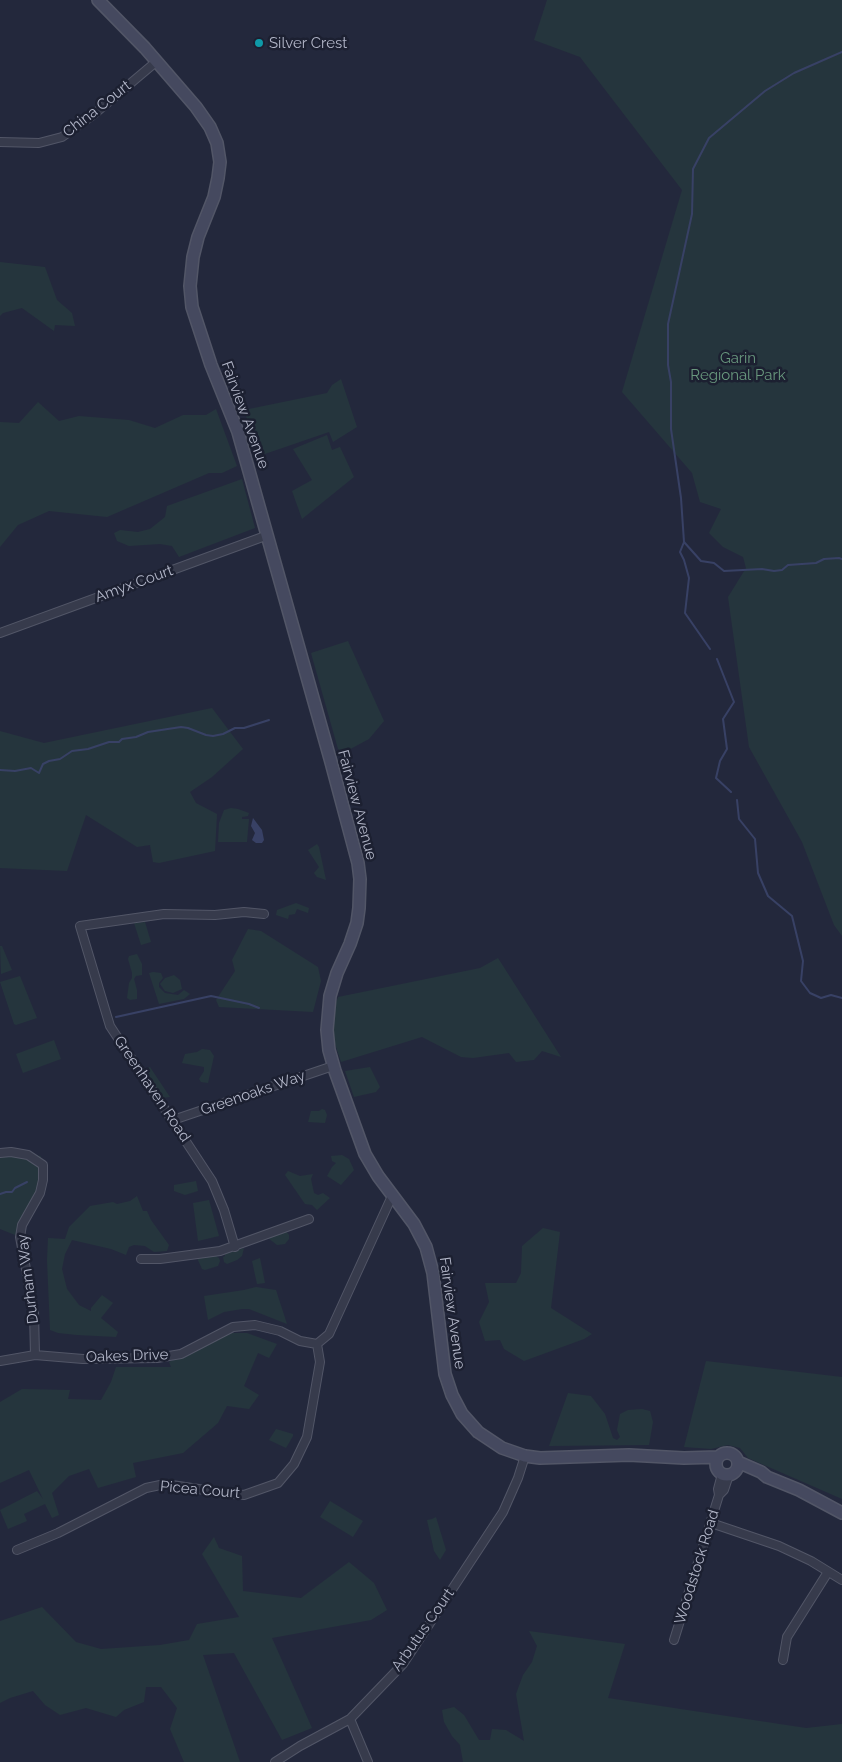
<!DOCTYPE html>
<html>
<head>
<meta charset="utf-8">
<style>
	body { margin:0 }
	canvas { display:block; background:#23283c }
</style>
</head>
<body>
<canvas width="842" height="1762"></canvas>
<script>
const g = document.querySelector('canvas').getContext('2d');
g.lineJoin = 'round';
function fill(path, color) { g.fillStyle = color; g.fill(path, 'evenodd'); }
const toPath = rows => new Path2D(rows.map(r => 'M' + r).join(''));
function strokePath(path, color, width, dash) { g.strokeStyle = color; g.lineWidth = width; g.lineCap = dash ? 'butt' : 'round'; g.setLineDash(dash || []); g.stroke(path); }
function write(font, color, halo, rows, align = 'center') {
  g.font = font + ' Raleway,sans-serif'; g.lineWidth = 5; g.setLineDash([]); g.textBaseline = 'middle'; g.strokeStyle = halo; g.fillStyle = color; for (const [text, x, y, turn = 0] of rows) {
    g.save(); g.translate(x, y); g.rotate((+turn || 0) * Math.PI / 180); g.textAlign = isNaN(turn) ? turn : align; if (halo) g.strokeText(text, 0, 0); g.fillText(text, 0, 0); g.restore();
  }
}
fill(toPath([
	[547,0,842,0,842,936,834,925,802,842,749,747,728,597,746,568,743,557,723,547,709,533,721,509,700,502,692,473,622,392,682,190,580,57,534,40],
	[0,262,45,267,57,300,72,313,75,326,55,325,54,331,22,308,3,313,0,316],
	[341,379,357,427,333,442,329,432,259,456,244,410,327,393,332,385],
	[38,402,59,421,79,416,129,420,155,428,183,415,206,415,216,409,237,466,222,473,209,473,107,517,49,511,18,525,0,547,0,422,19,423],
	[327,435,332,450,340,447,354,477,302,519,292,491,312,480,293,449],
	[242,479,255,528,179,557,172,546,160,544,129,546,117,541,114,533,120,530,138,532,150,529,165,517,167,506],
	[348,641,384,721,369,739,343,753,338,749,311,653],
	[212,708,243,749,212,777,190,792,196,803,217,814,215,851,159,863,153,862,150,845,137,847,86,815,67,871,0,868,0,731,44,743],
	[231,808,238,809,249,813,248,816,242,817,242,819,249,819,247,842,218,842,219,823,224,810],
	[317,844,319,847,326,880,317,877,314,873,319,867,308,850],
	[296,903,309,908,308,913,297,909,295,914,289,915,288,919,276,915,277,910],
	[145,922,151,942,141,945,134,923],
	[248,929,261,931,318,967,321,981,313,1012,219,1007,216,1000,235,971,232,960],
	[0,946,2,946,12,970,1,974],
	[137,954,142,964,142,975,136,976,134,979,137,990,137,999,130,1000,127,998,129,983,132,978,132,973,128,959,129,956],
	[498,958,561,1057,542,1051,534,1060,516,1062,509,1053,473,1058,461,1057,422,1037,341,1062,334,1041,330,1020,338,997,480,968],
	[153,972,161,973,163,978,159,983,159,987,165,993,178,995,184,990,190,994,184,999,159,1004,149,973],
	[174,975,180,980,182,989,173,993,165,991,160,984,165,978],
	[20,976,37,1018,16,1025,14,1024,0,982],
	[54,1040,61,1059,23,1073,16,1054],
	[202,1049,210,1050,214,1056,208,1083,201,1082,199,1079,204,1071,204,1067,182,1063,185,1054,197,1052],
	[150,1067,170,1097,162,1098,143,1070],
	[370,1067,380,1087,376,1092,354,1097,345,1071],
	[322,1109,325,1110,327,1115,325,1123,308,1122,311,1111,319,1111],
	[11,1152,41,1156,43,1171,43,1180,20,1237,0,1229,0,1153],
	[342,1155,349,1159,354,1170,341,1185,327,1176,332,1167,336,1163,332,1161,331,1156],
	[288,1171,300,1176,313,1174,311,1179,314,1193,318,1195,323,1193,330,1198,317,1210,312,1205,305,1204,285,1175],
	[196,1181,198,1191,185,1195,174,1191,174,1185],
	[137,1196,143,1211,147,1211,151,1220,169,1245,167,1251,154,1252,145,1246,134,1245,129,1247,126,1255,111,1249,72,1240,65,1254,62,1269,67,1289,79,1305,91,1311,91,1308,102,1295,113,1303,101,1318,118,1332,116,1337,77,1335,58,1333,50,1330,47,1260,48,1238,65,1239,69,1227,90,1206,113,1202,117,1204,130,1201],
	[209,1200,219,1236,198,1241,193,1203],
	[543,1228,560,1232,551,1308,592,1334,584,1339,524,1361,504,1349,500,1340,485,1341,479,1322,489,1302,485,1283,516,1283,521,1273,522,1246],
	[286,1231,289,1235,289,1239,285,1244,277,1245,268,1238],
	[244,1248,242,1256,237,1260,227,1264,224,1262,223,1257,225,1256,225,1254],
	[216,1256,219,1258,220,1261,218,1266,205,1270,202,1269,197,1258],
	[260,1258,265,1283,257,1284,252,1261],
	[256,1287,276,1290,287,1324,249,1309,242,1309,224,1312,208,1320,204,1296,244,1290],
	[231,1333,247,1333,277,1344,269,1358,258,1353,244,1386,259,1395,249,1409,227,1406,218,1423,183,1453,133,1463,136,1477,98,1488,89,1469,69,1476,52,1493,59,1515,52,1518,45,1504,24,1514,27,1521,8,1529,0,1510,37,1491,43,1499,29,1470,0,1483,0,1402,22,1389,70,1390,68,1399,101,1400,111,1382,116,1367,171,1367,169,1362,214,1339],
	[706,1361,842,1377,842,1499,748,1458,740,1448,728,1445,711,1449,684,1447],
	[568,1393,591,1396,605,1414,613,1438,617,1440,620,1437,617,1430,620,1414,628,1410,642,1409,650,1411,653,1422,649,1445,549,1446],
	[276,1429,293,1434,293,1436,286,1448,269,1440],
	[330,1501,363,1521,353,1537,320,1517],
	[436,1517,446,1550,440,1560,434,1551,427,1520,432,1519],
	[214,1537,219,1548,242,1556,243,1591,301,1598,349,1562,374,1583,387,1610,371,1620,272,1638,312,1728,282,1740,234,1653,203,1655,240,1762,184,1762,170,1729,177,1708,161,1687,146,1687,144,1702,124,1710,116,1717,86,1708,60,1715,45,1705,33,1691,10,1698,0,1703,0,1621,42,1607,76,1642,101,1649,160,1645,189,1640,197,1624,239,1617,202,1554],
	[529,1631,625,1644,608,1698,806,1728,842,1724,842,1762,463,1762,460,1745,452,1736,444,1722,442,1710,454,1707,464,1715,479,1740,490,1740,492,1729,506,1730,524,1741,516,1694,523,1675,532,1662,537,1646]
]), '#25353d');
fill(toPath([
	[253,818,262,830,264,840,262,843,256,843,252,840,255,833,251,826]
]), '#384165');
strokePath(toPath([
	[684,542,701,561,714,563,724,571,762,569,774,571,782,570,788,565,816,563,824,559,839,558,842,559],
	[710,649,685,613,689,578,684,560,680,552,684,542,681,498,671,429,671,382,668,365,668,324,692,214,693,169,709,138,765,91,794,73,842,52],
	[717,659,734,702,723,719,727,749,720,761,716,778,731,792],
	[0,770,15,771,31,768,39,773,43,764,49,761,60,759,72,751,88,749,109,742,119,742,122,739,136,737,148,732,181,727,188,728,206,735,213,736,223,734,235,728,244,728,269,720],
	[737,800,739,819,755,839,758,873,768,896,792,916,803,961,801,981,810,993,821,998,831,995,842,998],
	[116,1017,211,996,249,1004,259,1008],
	[0,1194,6,1192,12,1192,15,1188,27,1182]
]), '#384165', 2);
const street = toPath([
	[0,142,39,143,62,137,93,115,157,61],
	[0,633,268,535],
	[173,1120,333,1066],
	[0,1153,11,1152,28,1155,43,1165,43,1180,40,1193,22,1225,20,1237,34,1312,35,1355],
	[235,1247,224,1210,212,1181,110,1026,80,926,164,914,215,915,244,912,264,914],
	[141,1259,160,1259,220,1251,309,1219],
	[0,1361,35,1355,83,1359,157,1358,181,1354,233,1327,255,1325,280,1331,300,1341,317,1344,329,1334,392,1196],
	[719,1495,724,1490,729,1475],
	[711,1523,779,1546,811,1561,842,1580],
	[17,1550,58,1533,146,1488,165,1484,225,1493,244,1495,278,1483,294,1464,307,1437,320,1362,317,1344],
	[674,1640,719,1495,718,1489,722,1474],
	[783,1660,787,1637,828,1572],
	[350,1719,368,1762],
	[275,1762,300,1746,350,1719,403,1664,503,1512,518,1478,525,1456]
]);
const secondary = toPath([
	[98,0,145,48,196,107,210,127,217,143,220,162,218,178,214,197,198,237,193,257,190,286,192,307,211,365,238,432,331,762,358,863,360,879,359,908,357,923,350,944,337,973,330,996,327,1030,329,1050,335,1071,365,1154,378,1176,414,1224,426,1247,433,1273,445,1374,452,1395,462,1414,478,1432,502,1448,525,1456,540,1458,629,1455,684,1458,718,1457],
	'716 1464a11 11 0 1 1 22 0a11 11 0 1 1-22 0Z',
	[738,1462,761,1472,767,1477,799,1490,842,1513]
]);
strokePath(street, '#525667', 10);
strokePath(secondary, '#525667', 14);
strokePath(street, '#373b4c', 8);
strokePath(secondary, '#45495f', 11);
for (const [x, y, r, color] of [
	[259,43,5,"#0f9aa8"]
]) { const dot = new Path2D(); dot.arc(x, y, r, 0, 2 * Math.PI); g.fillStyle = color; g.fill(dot); strokePath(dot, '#1c2031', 2); }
write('15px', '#b2b6c8', '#1c2031', [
	["Silver Crest",269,43]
], 'left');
write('15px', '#b2b6c8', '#1c2031', [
	["China Court",97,109,-38],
	["Fairview Avenue",245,415,70],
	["Amyx Court",134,584,-20],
	["Fairview Avenue",357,805,75],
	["Greenhaven Road",152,1089,56],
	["Greenoaks Way",253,1093,-19],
	["Durham Way",28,1279,-97],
	["Fairview Avenue",452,1313,82],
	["Oakes Drive",127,1356,-2],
	["Picea Court",200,1490,5],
	["Woodstock Road",697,1567,-73],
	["Arbutus Court",423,1630,-55]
]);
write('15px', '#69987e', '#1c2031', [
	["Garin",738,358],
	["Regional Park",738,375]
]);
</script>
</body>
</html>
